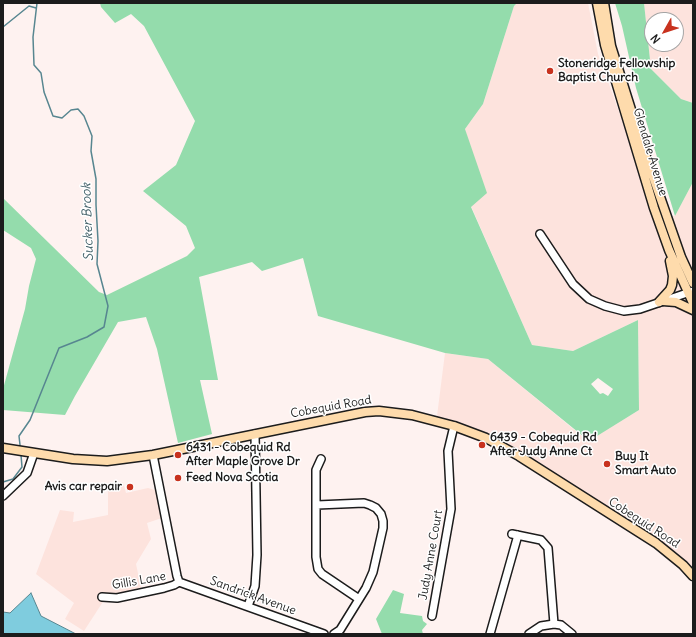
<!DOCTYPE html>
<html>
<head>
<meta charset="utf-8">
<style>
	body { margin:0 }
	#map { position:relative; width:696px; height:637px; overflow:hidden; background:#fef2f0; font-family:Delius,sans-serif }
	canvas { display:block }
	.frame { position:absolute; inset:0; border:4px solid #1c1c1c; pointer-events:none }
	.north { position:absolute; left:644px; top:12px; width:40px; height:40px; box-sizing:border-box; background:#fff; border:1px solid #a4a4a4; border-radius:50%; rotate:231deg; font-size:11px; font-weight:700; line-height:16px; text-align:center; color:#1c1c1c }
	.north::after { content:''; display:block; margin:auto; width:14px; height:18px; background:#c8321e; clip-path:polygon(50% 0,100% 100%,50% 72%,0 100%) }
</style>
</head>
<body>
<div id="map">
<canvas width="696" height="637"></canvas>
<div class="frame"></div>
<div class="north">N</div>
</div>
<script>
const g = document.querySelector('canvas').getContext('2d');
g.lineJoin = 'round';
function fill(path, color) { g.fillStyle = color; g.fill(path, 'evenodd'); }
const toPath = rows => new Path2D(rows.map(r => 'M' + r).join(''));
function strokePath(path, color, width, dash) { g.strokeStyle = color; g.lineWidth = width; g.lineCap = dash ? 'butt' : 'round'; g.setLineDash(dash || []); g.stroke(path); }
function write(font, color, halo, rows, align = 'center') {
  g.font = font + ' Delius,sans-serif'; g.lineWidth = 3; g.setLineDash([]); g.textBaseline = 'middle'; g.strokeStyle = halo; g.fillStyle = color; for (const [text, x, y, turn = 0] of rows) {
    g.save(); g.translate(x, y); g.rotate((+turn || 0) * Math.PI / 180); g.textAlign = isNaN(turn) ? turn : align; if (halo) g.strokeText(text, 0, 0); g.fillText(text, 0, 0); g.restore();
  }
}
fill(toPath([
	[517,3,588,3,598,54,657,216,675,216,693,182,693,573,681,558,639,527,589,500,515,454,474,437,436,424,445,353,488,359,588,441,639,410,638,320,573,351,532,345,471,206,467,137,465,129,483,104,514,6],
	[644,3,693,3,693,103,681,99,651,69],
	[652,20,676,20,676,44,652,44],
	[123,482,126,493,148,488,158,491,162,518,147,523,151,539,136,564,142,592,120,597,108,594,84,631,65,619,74,603,36,574,60,510,74,512,73,522,108,515,108,487]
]), '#fde3dd');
fill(toPath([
	[100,3,517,3,514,6,483,104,465,129,487,193,471,207,532,345,573,351,638,320,639,410,589,441,488,359,445,353,318,316,303,258,262,271,252,262,199,277,218,380,200,380,212,434,178,443,157,349,146,317,118,322,75,396,65,415,3,410,3,389,25,309,29,286,36,259,31,248,3,230,3,198,99,292,107,295,187,256,195,248,186,226,143,191,176,165,195,121,144,26,131,14,115,23,101,7],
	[598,378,613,389,608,396,603,393,600,394,591,384],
	[615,3,644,3,651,69,681,99,693,103,693,182,675,216,636,88,622,26],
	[393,590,404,594,400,613,422,616,423,621,427,624,422,630,423,634,382,634,376,619]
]), '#94dcac');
const water = toPath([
	[31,593,41,616,76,634,3,634,3,612,10,613,31,593]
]);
fill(water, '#7fccde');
strokePath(water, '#578690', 1);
strokePath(toPath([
	[3,27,29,6,36,8],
	[20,445,19,436,30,420,59,348,87,337,104,327,108,306,97,264,98,241,96,205,96,179,91,151,92,136,84,116,78,109,71,110,62,118,53,116,44,92,41,73,34,65,33,37,37,3],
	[3,482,13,479,22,467,21,455]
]), '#578690', 1.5);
const minor = toPath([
	[540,234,573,284,589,299,605,306,624,311,640,309,693,291],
	[153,455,177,576,179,582,324,634],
	[321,459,316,470,316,557,318,569,322,574,359,599],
	[3,496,27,473,34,453],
	[317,505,364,503,370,505,376,508,381,514,383,521,383,528,373,572,366,588,340,630,334,634],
	[512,534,541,540,548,548,554,624],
	[102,597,117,598,164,588,174,585,179,582],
	[248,606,255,586,257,555,255,434],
	[432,616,451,509,448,451,454,426],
	[490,634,518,535],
	[529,634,541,626,554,624,561,625,572,634]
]);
const major = toPath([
	[597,3,605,45,654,208,669,250,693,303],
	[604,3,611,46,643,148,681,257,693,283],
	[663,301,676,302,693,310],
	[659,302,670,290,672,285,673,276,670,261],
	[3,448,73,459,107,461,153,455,365,412,379,411,412,415,454,426,486,438,519,456,656,543,683,565,693,576]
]);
strokePath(minor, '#1c1c1c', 10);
strokePath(major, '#1c1c1c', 11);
strokePath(minor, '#fff', 7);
strokePath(major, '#fedbac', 8);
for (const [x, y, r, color] of [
	[550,71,4,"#c8321e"],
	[482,445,4,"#c8321e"],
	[178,455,4,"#c8321e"],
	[607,464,4,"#c8321e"],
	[178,478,4,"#c8321e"],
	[130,487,4,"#c8321e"]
]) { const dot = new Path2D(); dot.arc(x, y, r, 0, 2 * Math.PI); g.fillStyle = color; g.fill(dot); strokePath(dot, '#fff', 1.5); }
write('bold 12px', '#1c1c1c', '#fff', [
	["Stoneridge Fellowship",558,64],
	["Baptist Church",558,78],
	["6439 - Cobequid Rd",490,438],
	["After Judy Anne Ct",490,452],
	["6431 - Cobequid Rd",186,448],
	["After Maple Grove Dr",186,462],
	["Buy It",615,457],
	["Smart Auto",615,471],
	["Feed Nova Scotia",186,478],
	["Avis car repair",122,487,"right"]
], 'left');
write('12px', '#1c1c1c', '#fff', [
	["Glendale Avenue",650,152,73],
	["Cobequid Road",331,407,-10],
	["Cobequid Road",644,523,33],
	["Judy Anne Court",431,555,-80],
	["Gillis Lane",139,581,-10],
	["Sandrick Avenue",253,596,20]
]);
write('italic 13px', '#44626a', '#fff', [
	["Sucker Brook",88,222,-92]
]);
</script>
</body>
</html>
